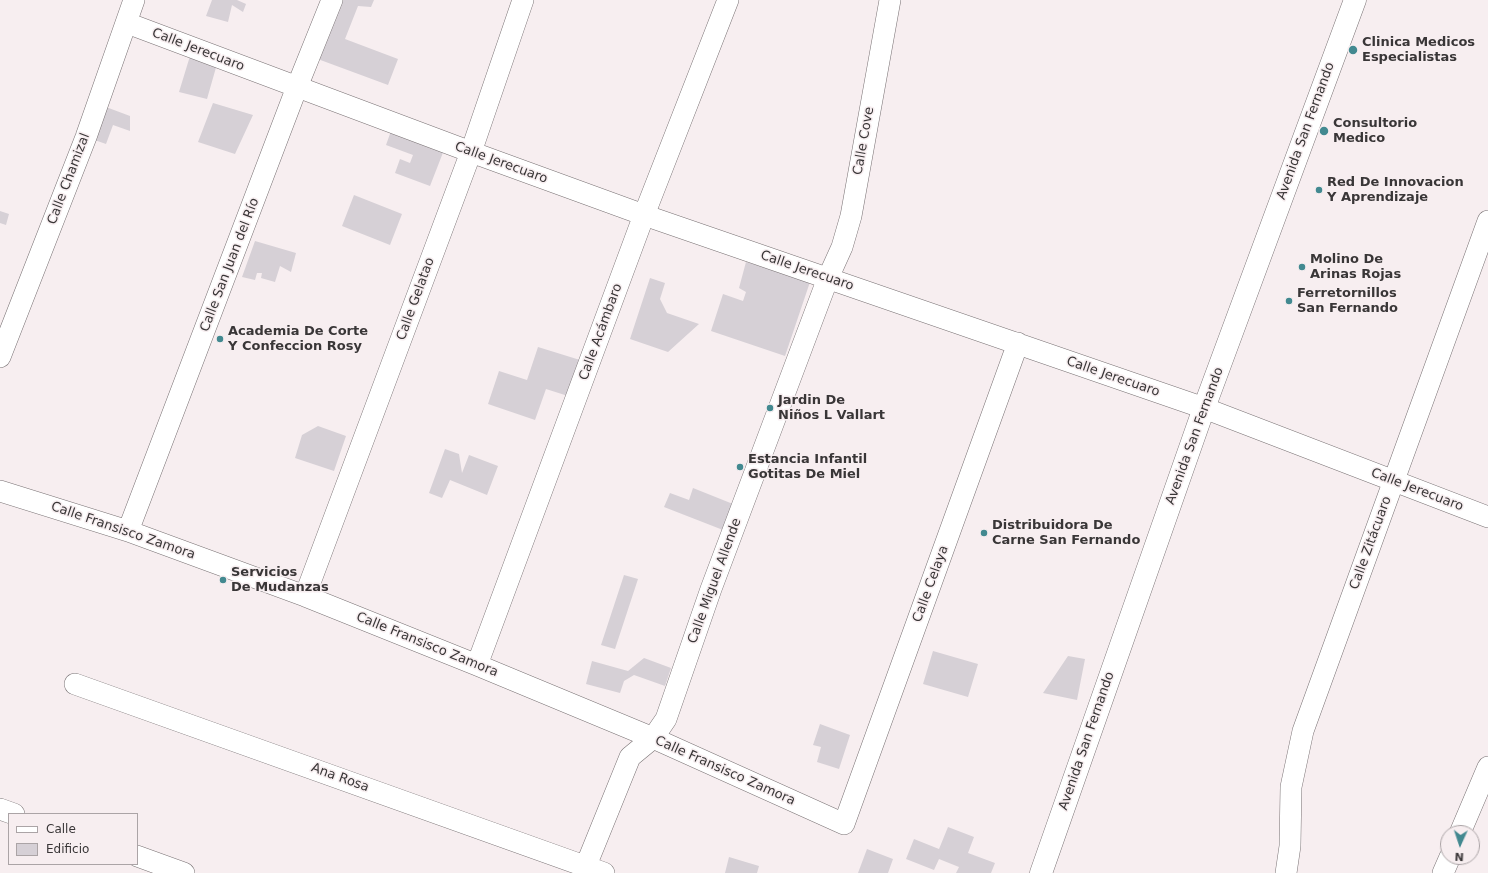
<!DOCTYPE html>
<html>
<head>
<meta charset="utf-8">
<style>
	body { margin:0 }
	#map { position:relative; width:1488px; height:873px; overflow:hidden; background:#f7eef0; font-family:"DejaVu Sans",sans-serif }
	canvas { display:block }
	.legend { position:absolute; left:8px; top:813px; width:130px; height:52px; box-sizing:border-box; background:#f7eef0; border:1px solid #aba4a6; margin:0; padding:5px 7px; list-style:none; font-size:12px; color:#393637 }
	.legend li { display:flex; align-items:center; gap:8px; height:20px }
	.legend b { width:20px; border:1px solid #aba4a6 }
	.north { position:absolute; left:1440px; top:825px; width:40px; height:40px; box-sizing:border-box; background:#f7eef0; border:1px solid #aba4a6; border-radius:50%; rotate:183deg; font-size:11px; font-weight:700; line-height:16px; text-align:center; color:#393637 }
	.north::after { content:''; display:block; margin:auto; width:14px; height:18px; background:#428990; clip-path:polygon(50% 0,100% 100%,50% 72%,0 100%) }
</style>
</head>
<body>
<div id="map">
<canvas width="1488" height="873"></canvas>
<ul class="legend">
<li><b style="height:5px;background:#fff"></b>Calle</li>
<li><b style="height:11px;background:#d6d0d6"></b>Edificio</li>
</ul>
<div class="north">N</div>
</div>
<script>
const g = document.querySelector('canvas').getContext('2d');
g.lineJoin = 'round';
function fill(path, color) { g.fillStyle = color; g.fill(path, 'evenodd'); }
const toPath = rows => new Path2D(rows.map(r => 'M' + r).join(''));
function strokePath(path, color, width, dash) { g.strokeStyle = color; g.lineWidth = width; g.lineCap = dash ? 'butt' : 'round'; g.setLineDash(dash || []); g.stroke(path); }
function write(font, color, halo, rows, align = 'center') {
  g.font = font + ' "DejaVu Sans",sans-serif'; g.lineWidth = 3; g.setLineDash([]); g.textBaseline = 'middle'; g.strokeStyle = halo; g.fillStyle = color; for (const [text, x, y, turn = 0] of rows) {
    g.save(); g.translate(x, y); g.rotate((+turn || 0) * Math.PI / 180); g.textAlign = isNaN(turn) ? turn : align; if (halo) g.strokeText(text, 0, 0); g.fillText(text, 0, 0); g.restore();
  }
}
fill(toPath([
	[212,0,237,0,246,4,243,12,232,5,228,22,206,16],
	[337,0,374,0,371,7,358,6,345,39,398,59,388,85,315,58],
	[190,56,217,64,207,99,179,92],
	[213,103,253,115,235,154,198,142],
	[98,104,130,116,130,131,113,125,106,144,86,137],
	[391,131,444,150,430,186,395,173,400,159,410,163,413,155,386,145],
	[354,195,402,214,390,245,342,226],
	[0,211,9,214,6,225,0,223],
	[255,241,296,253,291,272,280,266,275,282,261,278,262,273,257,273,255,280,242,277],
	[746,262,812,280,810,282,785,356,711,331,723,294,743,301,746,292,739,288],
	[650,278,665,283,660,299,667,313,699,324,668,352,630,339],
	[538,347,580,360,568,396,546,389,535,420,488,404,499,371,527,380],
	[318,426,346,436,334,471,295,458,302,435],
	[445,449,459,454,462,473,469,455,498,466,487,495,450,480,442,498,429,493],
	[693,488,733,504,723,530,664,507,670,493,689,500],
	[624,575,638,579,615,649,601,645],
	[933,651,978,664,968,697,923,684],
	[1068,656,1085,659,1077,700,1043,693],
	[644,658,671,668,665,686,634,675,624,681,620,693,586,684,592,661,628,671],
	[820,724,850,735,839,769,817,762,821,747,813,745],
	[948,827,974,837,968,853,995,863,991,873,956,873,959,867,939,859,934,870,906,859,914,839,939,849],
	[867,849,893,859,888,873,858,873],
	[729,857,759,866,757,873,725,873]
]), '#d6d0d6');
const minor = toPath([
	[127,23,471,152,644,215,1204,408,1488,517],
	[0,357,86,137,134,0],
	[0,491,128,531,305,596,477,665,653,738,844,824,1018,343],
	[128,531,297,87,332,0],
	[305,596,471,152,523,0],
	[477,665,644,215,728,0],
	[75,684,604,873],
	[0,809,14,814],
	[1460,833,1488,767],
	[137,856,184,873],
	[583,873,630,757,653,738,666,719,711,589,828,278,842,247,851,216,890,0],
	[1286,873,1290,846,1291,787,1303,731,1488,221],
	[1443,873,1450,857]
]);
const tertiary = toPath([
	[1041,873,1204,408,1355,0]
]);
strokePath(minor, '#797274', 22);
strokePath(tertiary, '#797274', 23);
strokePath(minor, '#fff', 21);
strokePath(tertiary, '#fff', 22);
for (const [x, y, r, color] of [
	[1353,50,5,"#428990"],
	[1324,131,5,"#428990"],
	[1319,190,4,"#428990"],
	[1302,267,4,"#428990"],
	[1289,301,4,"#428990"],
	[220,339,4,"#428990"],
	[770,408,4,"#428990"],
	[740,467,4,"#428990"],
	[984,533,4,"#428990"],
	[223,580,4,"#428990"]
]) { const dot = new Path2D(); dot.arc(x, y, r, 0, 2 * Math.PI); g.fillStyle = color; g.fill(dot); strokePath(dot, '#f7eef0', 1.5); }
write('bold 13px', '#393637', '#f7eef0', [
	["Clinica Medicos",1362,43],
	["Especialistas",1362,58],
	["Consultorio",1333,124],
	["Medico",1333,139],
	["Red De Innovacion",1327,183],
	["Y Aprendizaje",1327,198],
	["Molino De",1310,260],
	["Arinas Rojas",1310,275],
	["Ferretornillos",1297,294],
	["San Fernando",1297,309],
	["Academia De Corte",228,332],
	["Y Confeccion Rosy",228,347],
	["Jardin De",778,401],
	["Niños L Vallart",778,416],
	["Estancia Infantil",748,460],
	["Gotitas De Miel",748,475],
	["Distribuidora De",992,526],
	["Carne San Fernando",992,541],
	["Servicios",231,573],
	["De Mudanzas",231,588]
], 'left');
write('13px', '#393637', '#f7eef0', [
	["Calle Jerecuaro",198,50,21],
	["Avenida San Fernando",1306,131,-70],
	["Calle Cove",864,141,-80],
	["Calle Jerecuaro",501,163,20],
	["Calle Chamizal",69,179,-69],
	["Calle San Juan del Río",230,265,-69],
	["Calle Jerecuaro",807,271,19],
	["Calle Gelatao",416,299,-70],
	["Calle Acámbaro",601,332,-70],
	["Calle Jerecuaro",1113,377,19],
	["Avenida San Fernando",1195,436,-70],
	["Calle Jerecuaro",1417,490,21],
	["Calle Fransisco Zamora",123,531,19],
	["Calle Zitácuaro",1371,543,-70],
	["Calle Miguel Allende",715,581,-70],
	["Calle Celaya",931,584,-70],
	["Calle Fransisco Zamora",427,645,22],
	["Avenida San Fernando",1087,741,-71],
	["Calle Fransisco Zamora",725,771,24],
	["Ana Rosa",340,778,20]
]);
</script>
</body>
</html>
